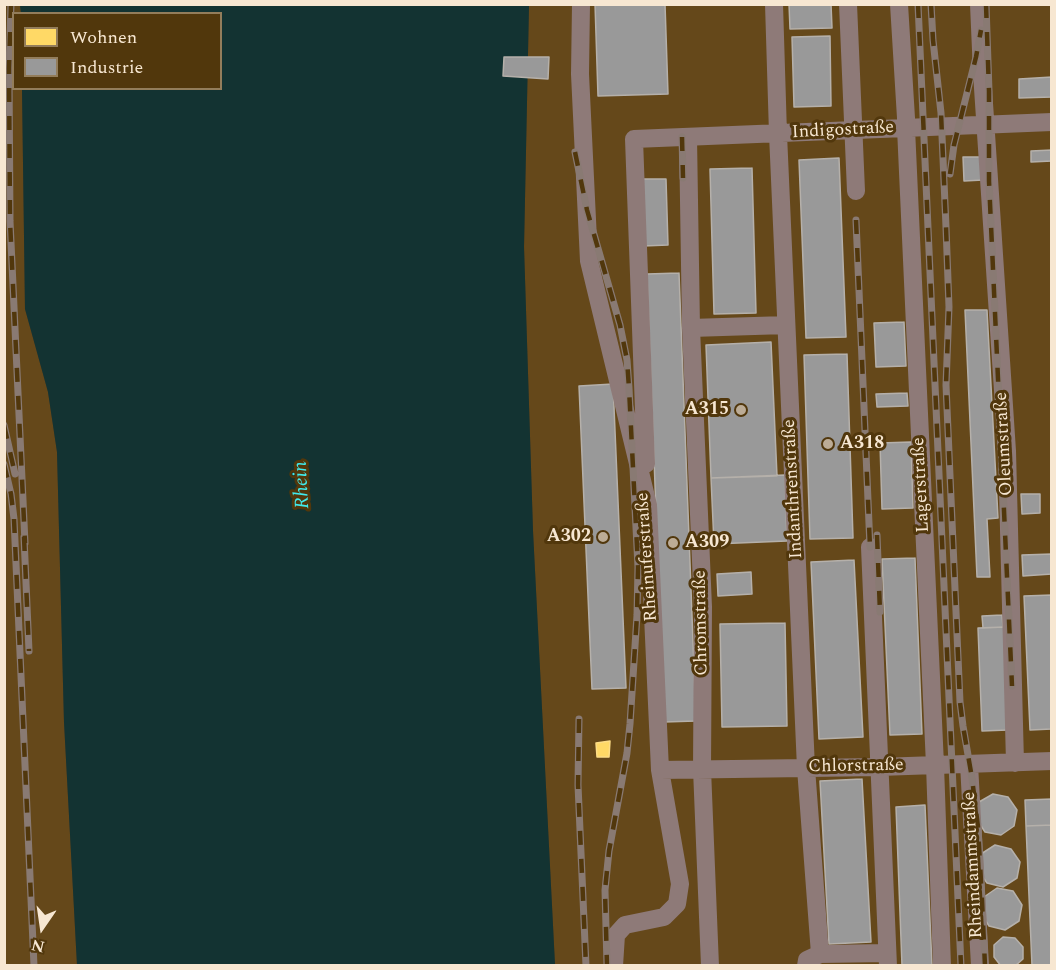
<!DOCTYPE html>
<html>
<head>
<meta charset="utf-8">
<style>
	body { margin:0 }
	#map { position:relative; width:1056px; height:970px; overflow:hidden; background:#4d3e28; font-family:Spectral,serif }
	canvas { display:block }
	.frame { position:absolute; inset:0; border:6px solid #f7e7d2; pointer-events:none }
	.legend { position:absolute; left:12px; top:12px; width:210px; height:78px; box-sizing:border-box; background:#51370c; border:2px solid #937d5b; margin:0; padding:8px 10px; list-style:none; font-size:18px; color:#f7e7d2 }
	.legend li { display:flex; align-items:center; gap:12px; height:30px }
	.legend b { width:30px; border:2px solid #937d5b }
	.north { position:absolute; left:12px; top:898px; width:60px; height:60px; -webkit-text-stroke:4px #51370c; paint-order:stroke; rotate:193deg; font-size:16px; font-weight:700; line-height:24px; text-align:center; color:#f7e7d2 }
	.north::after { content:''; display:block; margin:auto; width:21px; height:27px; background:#f7e7d2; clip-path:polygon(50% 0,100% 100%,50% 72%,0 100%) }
</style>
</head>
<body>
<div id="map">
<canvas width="1056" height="970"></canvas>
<div class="frame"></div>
<ul class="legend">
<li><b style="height:16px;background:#ffd966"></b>Wohnen</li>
<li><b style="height:16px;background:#999"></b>Industrie</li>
</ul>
<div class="north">N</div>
</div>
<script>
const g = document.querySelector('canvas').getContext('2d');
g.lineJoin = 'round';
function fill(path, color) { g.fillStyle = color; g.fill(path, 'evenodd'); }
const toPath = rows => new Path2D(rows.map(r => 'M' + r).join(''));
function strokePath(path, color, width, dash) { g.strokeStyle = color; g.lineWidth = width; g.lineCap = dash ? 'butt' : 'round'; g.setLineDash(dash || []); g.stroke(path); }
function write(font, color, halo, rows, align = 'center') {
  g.font = font + ' Spectral,serif'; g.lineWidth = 6; g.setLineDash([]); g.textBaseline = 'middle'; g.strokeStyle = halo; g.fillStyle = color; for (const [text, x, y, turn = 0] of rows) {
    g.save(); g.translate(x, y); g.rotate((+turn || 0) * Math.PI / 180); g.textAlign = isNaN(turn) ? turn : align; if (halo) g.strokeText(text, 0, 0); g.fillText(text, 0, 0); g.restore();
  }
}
fill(toPath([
	[20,4,21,13,14,14,14,88,22,89,25,309,48,392,57,452,64,722,77,965,5,966,4,5],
	[529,5,1051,5,1051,965,555,965,533,531,524,247]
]), '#65481a');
fill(toPath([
	[20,5,529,5,524,247,533,531,555,965,77,965,64,722,57,452,48,392,25,309,22,89,220,88,220,14,21,14]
]), '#133332');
const homes = toPath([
	[610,741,609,757,597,757,596,743,610,741]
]);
fill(homes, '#ffd966');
strokePath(homes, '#fddd86', 1.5);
const industry = toPath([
	[595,4,665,4,668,94,598,96,595,4],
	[789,4,831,4,832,28,790,29,789,4],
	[830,36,831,106,794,107,792,37,830,36],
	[504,57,549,57,548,79,503,76,504,57],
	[1052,77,1052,97,1019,98,1019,79,1052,77],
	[1052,150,1052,161,1031,162,1031,151,1052,150],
	[963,157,982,157,983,180,964,181,963,157],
	[839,158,846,337,806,338,799,160,839,158],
	[752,168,756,313,714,314,710,169,752,168],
	[641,179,666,179,668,245,643,246,641,179],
	[679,273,696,721,664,722,647,274,679,273],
	[965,310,987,310,998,518,987,519,990,577,977,577,965,310],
	[904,322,906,366,876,367,874,323,904,322],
	[771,342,777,476,711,478,706,345,771,342],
	[847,354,853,538,810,539,804,355,847,354],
	[613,384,626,688,592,689,579,386,613,384],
	[907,393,908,406,877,407,876,394,907,393],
	[911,442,913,508,882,509,880,443,911,442],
	[785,475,787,541,714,544,711,478,785,475],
	[1021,494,1040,494,1040,513,1022,514,1021,494],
	[1052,554,1052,574,1023,576,1022,555,1052,554],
	[915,558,922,734,890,735,882,559,915,558],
	[854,560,863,737,819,739,811,562,854,560],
	[751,572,752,594,718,596,717,574,751,572],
	[1052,595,1052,729,1030,730,1024,596,1052,595],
	[1002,615,1003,627,983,628,982,616,1002,615],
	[785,623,787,726,722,727,720,624,785,623],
	[1004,627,1008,730,982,731,978,628,1004,627],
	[862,779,871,942,829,944,820,781,862,779],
	[993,794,1008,797,1017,810,1014,826,1001,835,985,832,976,818,979,802,993,794],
	[1052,799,1052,825,1026,826,1025,800,1052,799],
	[925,805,932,966,902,966,896,807,925,805],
	[1052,825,1052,966,1032,966,1026,826,1052,825],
	[995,845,1011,849,1020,862,1017,878,1003,887,987,883,978,870,981,854,995,845],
	[997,888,1013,891,1022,905,1019,921,1005,930,989,926,981,913,984,897,997,888],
	[1003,937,1015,938,1023,947,1023,959,1015,966,1001,966,994,957,994,945,1003,937]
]);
fill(industry, '#999');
strokePath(industry, '#b5b0aa', 1.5);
strokePath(toPath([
	[581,4,580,74,589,261,648,505,660,770,680,884,677,904,664,917,625,925,616,935,614,966],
	[774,4,778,134,806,768,820,954],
	[848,4,856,191],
	[899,4,906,118,906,128,935,765,942,966],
	[979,4,982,73,1007,451,1015,763],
	[688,137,691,328,703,607,702,769,710,966],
	[691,328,786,325],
	[646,464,634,139,1052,122],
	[870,547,888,966],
	[969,764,980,966],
	[660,770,879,767,1052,761],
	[806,966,807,960,820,954,887,953]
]), '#8e7a78', 18);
const rail = toPath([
	[11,4,9,68,10,221,25,543],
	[918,4,961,966],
	[931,4,933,40,941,113,946,227,949,307,946,385,960,702,963,726,972,778,978,827,982,900,985,966],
	[986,4,989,91,989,181,1012,686],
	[682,137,683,178],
	[575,152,587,210,620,325,627,360,629,388,638,567,637,615,630,724,627,753,609,851,605,890,607,966],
	[950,174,954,145,976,57,981,30],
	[856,220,870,547],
	[4,425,15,474],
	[4,464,11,494,14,519,34,966],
	[877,535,880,612],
	[24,537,29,651],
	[579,719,578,785,586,966]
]);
strokePath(rail, '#897a73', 7);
strokePath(rail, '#51370c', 4.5, [14]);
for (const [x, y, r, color] of [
	[741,410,6,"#bcac96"],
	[828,444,6,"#bcac96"],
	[603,537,6,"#bcac96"],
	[673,543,6,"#bcac96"]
]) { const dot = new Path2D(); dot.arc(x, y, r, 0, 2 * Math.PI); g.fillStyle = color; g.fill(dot); strokePath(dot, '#51370c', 2); }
write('18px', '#f7e7d2', '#51370c', [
	["Indigostraße",843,131,-3],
	["Oleumstraße",1005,444,-93],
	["Lagerstraße",922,485,-93],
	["Indanthrenstraße",794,489,-93],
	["Rheinuferstraße",648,557,-94],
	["Chromstraße",702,623,-91],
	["Chlorstraße",856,767,-1],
	["Rheindammstraße",974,865,-93]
]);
write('bold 18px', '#f7e7d2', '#51370c', [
	["A315",729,410],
	["A318",840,444,"left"],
	["A302",591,537],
	["A309",685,543,"left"]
], 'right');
write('italic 20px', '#40eaec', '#51370c', [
	["Rhein",303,485,-93]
]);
</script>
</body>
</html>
